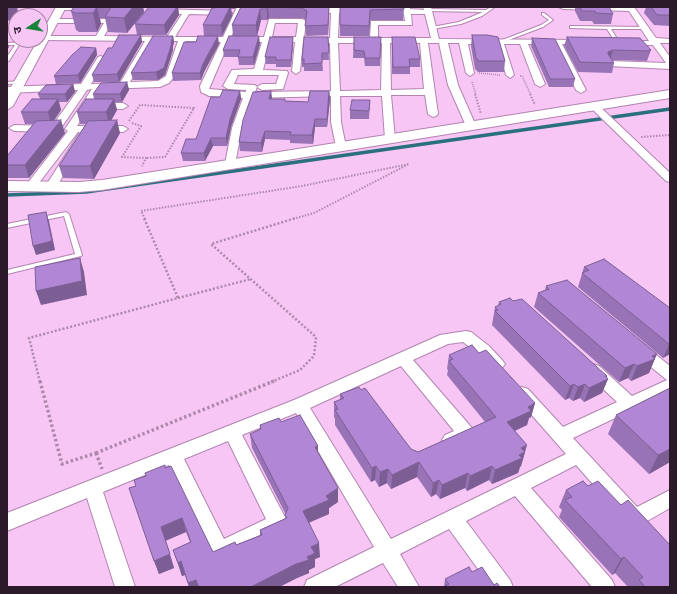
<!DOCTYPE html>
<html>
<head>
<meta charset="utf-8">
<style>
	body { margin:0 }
	#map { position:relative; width:677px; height:594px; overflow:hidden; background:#f7c6f4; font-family:Jost,"Noto Sans Devanagari",sans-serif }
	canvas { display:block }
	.frame { position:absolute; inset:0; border:8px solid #2c1a2b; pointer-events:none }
	.north { position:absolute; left:8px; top:8px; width:40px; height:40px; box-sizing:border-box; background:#f7c6f4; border:1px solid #a681a4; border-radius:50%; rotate:258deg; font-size:11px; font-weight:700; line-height:16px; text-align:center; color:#2c1a2b }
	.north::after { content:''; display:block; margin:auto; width:14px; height:18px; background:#1a8339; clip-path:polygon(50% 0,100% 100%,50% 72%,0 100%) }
</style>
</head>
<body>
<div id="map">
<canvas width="677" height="594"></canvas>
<div class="frame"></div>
<div class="north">उ</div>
</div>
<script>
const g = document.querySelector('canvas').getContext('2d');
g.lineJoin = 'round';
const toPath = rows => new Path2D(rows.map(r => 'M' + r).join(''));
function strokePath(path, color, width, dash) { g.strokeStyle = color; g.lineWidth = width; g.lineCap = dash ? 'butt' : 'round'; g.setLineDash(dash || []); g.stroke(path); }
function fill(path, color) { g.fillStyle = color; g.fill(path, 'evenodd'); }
strokePath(toPath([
	[7,195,86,192,670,109]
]), '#2a6f7e', 3.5);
const lane = toPath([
	[491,7,495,7,482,16,461,24,433,29,431,28,432,27,459,22,483,12,428,11,426,10,428,9,486,10,491,7],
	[542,13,544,13,553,20,543,27,503,42,500,41,541,25,549,20,542,15,542,13],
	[571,26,644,27,646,28,644,29,611,29,619,42,617,43,616,43,607,29,570,28,570,26,571,26],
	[43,41,44,41,44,43,19,45,9,61,7,61,7,57,15,45,7,45,7,43,43,41],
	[20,81,22,82,22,83,7,84,7,82,20,81],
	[66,212,69,214,82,255,81,256,7,274,7,270,75,254,64,216,7,228,7,224,66,212]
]);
const street = toPath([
	[58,7,95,7,96,8,92,10,58,10,58,7],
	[237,7,245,7,231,37,264,37,269,19,302,19,306,21,304,38,330,38,331,13,311,12,307,10,311,8,339,7,358,9,362,11,358,13,339,13,338,38,370,38,371,21,405,21,404,14,385,13,381,11,382,9,403,9,402,7,410,7,410,9,424,10,423,7,431,7,439,39,584,40,588,42,587,44,562,44,586,90,581,93,576,90,554,44,528,44,545,84,540,87,535,84,520,44,504,44,514,75,510,78,506,75,498,47,487,46,486,44,468,44,474,73,470,76,466,73,459,43,448,43,458,85,476,126,471,129,467,128,448,85,439,43,428,43,438,114,436,116,433,117,428,114,425,95,391,95,395,139,390,142,385,139,382,96,340,96,341,122,346,147,341,150,336,147,331,122,331,96,253,98,242,128,235,164,230,167,225,164,232,128,243,98,209,96,201,92,200,86,221,42,186,41,174,77,169,83,160,87,102,89,77,126,87,126,92,129,55,189,51,190,45,187,80,132,78,132,35,188,27,188,25,186,27,184,68,131,65,129,92,89,87,90,59,131,50,132,14,131,9,128,14,125,52,126,78,90,7,93,7,87,81,84,98,57,101,56,105,59,91,84,120,83,145,41,42,40,42,36,96,36,104,23,54,23,50,21,51,19,109,19,113,21,104,36,167,37,182,14,161,13,157,11,158,9,228,11,232,13,231,15,189,14,175,37,223,37,237,7],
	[411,14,425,14,431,38,378,38,378,25,412,25,411,14],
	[275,23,298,23,296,37,272,37,275,23],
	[153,41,178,41,166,76,158,81,130,82,153,41],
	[229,42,262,42,254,69,232,70,223,86,228,89,246,90,246,92,209,89,229,42],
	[270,42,295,42,292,71,296,74,300,71,303,42,330,43,331,91,255,92,257,87,255,85,234,84,238,75,279,75,276,84,262,84,257,87,262,90,283,89,288,73,287,71,263,70,270,42],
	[338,43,382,43,381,90,340,91,338,43],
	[390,43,420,43,424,89,391,90,390,43],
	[559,7,634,7,656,38,670,39,670,43,660,43,670,57,670,69,608,66,608,62,611,61,666,63,653,45,622,45,621,43,625,41,649,41,629,11,563,9,559,7],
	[98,103,123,103,128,106,123,109,95,108,93,106,98,103],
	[594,103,597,104,670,173,670,182,666,181,591,108,589,106,591,104,594,103],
	[101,126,123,126,128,129,123,132,97,131,96,129,101,126],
	[466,331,471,332,489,346,502,360,505,364,502,368,497,370,492,368,479,354,463,342,448,344,413,360,472,428,475,433,472,438,451,447,445,445,442,440,445,435,454,431,401,366,310,408,391,539,566,454,516,397,514,393,516,389,522,387,528,389,563,427,617,402,587,374,585,370,587,366,593,364,599,366,632,396,667,380,635,354,632,350,635,346,640,345,645,346,670,366,670,392,573,438,637,507,670,490,670,508,642,524,635,527,628,524,576,465,531,488,612,580,615,587,592,587,515,496,466,521,510,580,513,587,491,587,449,529,400,554,419,587,398,587,383,563,335,587,304,587,307,580,374,547,296,413,242,435,288,523,285,529,227,558,220,560,213,558,169,465,103,492,135,587,115,587,87,498,7,531,7,513,294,400,440,335,466,331],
	[228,441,266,519,224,539,184,459,228,441]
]);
const secondary = toPath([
	[56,7,66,7,13,106,7,110,7,94,38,40,40,40,40,36,56,7],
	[670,90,670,98,102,190,79,192,7,191,7,181,79,182,102,180,670,90]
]);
strokePath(lane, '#b284b0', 2);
strokePath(street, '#b284b0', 2);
strokePath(secondary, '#b284b0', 2);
strokePath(toPath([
	[479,73,500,75],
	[520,76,522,76,531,95],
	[472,82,476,95]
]), '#ae88ac', 1.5, [1, 1]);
strokePath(toPath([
	[475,94,481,114],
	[530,94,535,105],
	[129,121,140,105,194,108,165,157,146,158],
	[132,123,141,126,122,157,146,158,142,166],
	[641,137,670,135],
	[145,219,141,211,302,186,409,164,314,213,293,219]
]), '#ae88ac', 2, [1.5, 1.5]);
strokePath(toPath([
	[178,298,251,279],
	[40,382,29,338,178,298,144,218],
	[271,382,300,370,314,356,316,337,211,244,296,218]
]), '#ae88ac', 2.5, [2, 2]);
strokePath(toPath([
	[40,381,62,464,96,453],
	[96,453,102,469],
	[96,453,274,381]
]), '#ae88ac', 3.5, [2.5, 2.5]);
fill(lane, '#fff');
fill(street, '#fff');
fill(secondary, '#fff');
fill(toPath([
	[74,7,143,7,144,12,127,33,108,32,105,18,100,18,101,24,97,32,79,32,76,30,71,11],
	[149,7,186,7,185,8,178,8,179,15,166,35,137,35,135,24],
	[218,7,236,7,235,9,231,9,232,16,222,36,204,36,203,25],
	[241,7,329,7,328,35,306,36,305,26,306,20,303,18,269,18,267,20,261,20,257,36,233,36,232,25],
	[340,7,404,9,403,20,370,20,369,36,340,36],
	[575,7,609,7,613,14,611,24,594,24,592,21,580,21,575,11],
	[646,7,670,7,670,26,654,25,644,13],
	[141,35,142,42,119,82,94,82,92,75,112,48],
	[472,35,505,61,504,72,478,72,475,69,471,46],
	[173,36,174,42,173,46,173,50,165,75,158,80,133,80,131,73],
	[293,37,293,44,291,67,276,67,276,64,266,64,265,57],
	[328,37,329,60,322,60,323,71,304,71,304,67,302,67,302,60],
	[354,37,381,37,380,66,365,66,364,58,353,58],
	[392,37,420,59,420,67,410,67,410,74,392,74],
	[567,37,651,50,647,61,612,60,614,63,612,73,578,72,564,46],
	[532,38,575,79,573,87,549,87,531,46],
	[219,44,204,72,201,80,173,81,172,73],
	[260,44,254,65,239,65,238,57,224,57,223,50],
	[96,48,97,55,80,83,56,84,54,76],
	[127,82,129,90,122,102,115,102,117,110,111,121,120,133,94,179,63,178,59,166,86,124,80,124,77,112,94,99,93,94],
	[73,84,75,92,67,102,59,102,61,110,54,121,65,133,29,178,7,178,7,156,34,124,25,124,21,112,40,99,38,94],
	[240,91,241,99,231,127,227,146,213,146,205,161,183,161,181,153,196,139,220,97],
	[271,91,272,99,285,99,285,101,308,102,329,91,330,99,327,127,315,127,313,144,290,143,290,140,265,139,262,152,240,151,239,142],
	[370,100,369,119,350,119,350,110],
	[584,267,670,308,670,354,663,358,578,287],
	[546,286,655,358,649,373,631,381,628,378,619,382,534,307,538,293,545,290],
	[499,302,607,376,607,377,608,379,602,393,584,402,580,398,573,401,569,398,565,400,492,325,495,307,498,306],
	[479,353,535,403,531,417,529,418,527,425,515,431,525,452,521,466,520,467,518,473,492,484,489,480,467,491,465,488,440,499,436,494,431,497,417,477,391,489,387,483,379,487,375,480,371,482,335,425,335,419,334,417,334,402,340,400,340,394,361,390,411,449,418,452,485,422,447,375,448,370,447,369,449,355],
	[670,388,670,462,649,474,608,434,616,415],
	[281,422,318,452,338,502,329,508,329,514,309,522,320,557,315,559,315,567,309,570,309,573,297,578,279,587,189,587,185,575,182,576,173,550,190,542,186,532,165,541,174,568,159,574,129,488,136,486,165,468,213,552,236,545,260,535,260,530,286,518,286,515,252,448,250,434,260,430,260,425],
	[588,486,621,505,670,587,628,587,615,573,612,575,559,517,562,510,559,507,566,490],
	[472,572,494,585,444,587,445,579]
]), '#9874b7');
fill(toPath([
	[7,7,17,7,19,16,16,16,16,19,7,21],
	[97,7,101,24,97,32,93,13],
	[133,7,143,7,144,12,127,33,124,18],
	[177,7,178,7,179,15,166,35,164,25],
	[231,7,232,16,222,36,221,25],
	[268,7,269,18,267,20,267,9],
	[329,7,329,14,328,35,328,25],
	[260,9,261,20,257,36,256,25],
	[370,10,370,20,369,36,369,26],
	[141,35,142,42,119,82,117,74],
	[173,36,174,42,173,46,173,50,165,75,158,80,156,72],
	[218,36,219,44,204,72,201,80,200,73,203,64],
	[259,36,260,44,254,65,253,57],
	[293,37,293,44,291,67,291,60],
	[7,40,9,47,7,50],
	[96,48,97,55,80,83,78,75],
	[613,50,610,60,606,62,608,52],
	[127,82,129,90,122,102,120,94],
	[73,84,75,92,67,102,65,94],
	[240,91,241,99,231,127,227,146,226,138,230,119],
	[271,91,272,99,269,99],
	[329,91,330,99,327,127,327,119],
	[58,99,61,110,51,124,48,112],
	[114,99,117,110,109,124,106,112],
	[315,119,315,127,313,144,312,135],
	[61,120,65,133,29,178,25,165],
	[117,120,120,133,94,179,90,166],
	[265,131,265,139,262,152,261,143],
	[211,138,213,146,205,161,204,153],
	[46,212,49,221,55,250,36,255,33,246],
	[80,258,84,272,87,295,41,305,36,291],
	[670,343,670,354,663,358,669,344],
	[657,354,649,373,631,381,637,366,652,356],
	[634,364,628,378,619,382,625,368],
	[605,376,607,376,606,380,608,379,602,393,584,402,589,388],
	[574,384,569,398,565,400,570,386],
	[585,384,580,398,573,401,578,387],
	[535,403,531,417,529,418,527,425,503,436,507,422,528,407],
	[527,445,521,466,520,467,518,473,492,484,495,470,521,448],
	[318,446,318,460,315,447],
	[670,449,670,462,649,474,658,455],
	[419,462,417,477,391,489,392,475],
	[376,466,375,480,371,482,372,468],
	[492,466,489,480,467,491,470,476],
	[388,469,387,483,379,487,380,472],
	[468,473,465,488,440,499,442,485],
	[439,480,436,494,431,497,433,483],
	[338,488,338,502,329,508,329,514,304,525,303,511],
	[182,518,186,532,165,541,161,527],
	[319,543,320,557,315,559,315,567,309,570,309,573,297,578,279,587,251,587,307,557,311,547],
	[170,554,174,568,159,574,154,561],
	[624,557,615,573,612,575,621,559],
	[181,561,185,575,182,576,178,563],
	[196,580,198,587,189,587,188,583]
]), '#7c5e95');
const building = toPath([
	[74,7,97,7,93,13,75,13,71,11,74,7],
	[111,7,133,7,124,18,105,17,111,7],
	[149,7,177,7,164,25,135,24,149,7],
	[225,7,230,7,221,25,203,25,212,8,225,7],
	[241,7,329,7,328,25,305,26,307,11,302,8,268,7,267,9,260,9,256,25,232,25,241,7],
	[340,7,404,7,404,9,370,10,369,26,340,25,340,7],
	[580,7,609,7,613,14,596,13,595,11,582,11,580,7],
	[651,7,670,7,670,15,657,15,651,7],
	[119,35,141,35,117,74,92,75,108,48,112,48,119,35],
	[472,35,487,35,498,37,505,61,479,61,476,58,472,35],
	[153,36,173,36,171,43,172,43,164,68,156,72,131,73,153,36],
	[198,36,218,36,203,64,200,73,172,73,184,42,196,42,198,36],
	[229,36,259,36,253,57,238,57,240,50,223,50,229,36],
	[270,37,293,37,291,60,276,60,276,57,265,57,270,37],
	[304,37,328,37,329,53,322,53,322,63,304,64,304,59,302,60,304,37],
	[354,37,381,37,380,58,365,58,364,51,354,50,354,37],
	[392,37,415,37,420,59,409,59,410,67,393,67,392,37],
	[567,37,640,38,651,50,649,50,650,51,613,50,608,52,608,54,614,63,580,62,567,37],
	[532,38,555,39,575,79,550,79,532,38],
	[81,47,96,48,78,75,54,76,72,55,81,47],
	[127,82,120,94,93,94,101,83,127,82],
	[73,84,65,94,38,94,46,85,73,84],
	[223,90,240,91,230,119,226,138,211,138,204,153,181,153,186,139,196,139,211,97,220,97,223,90],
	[271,91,269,99,285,99,285,101,308,102,310,91,329,91,327,119,315,119,312,135,290,135,291,132,265,131,261,143,239,142,243,120,253,92,271,91],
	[32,99,58,99,48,112,21,112,32,99],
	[86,99,114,99,106,112,77,112,86,99],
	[352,100,370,100,369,111,350,110,352,100],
	[61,120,25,165,7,165,7,156,36,121,61,120],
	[117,120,90,166,59,166,88,121,117,120],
	[46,212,52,241,33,246,28,215,46,212],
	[80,258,82,281,36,291,35,267,80,258],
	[604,259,670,308,670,343,669,344,582,273,589,270,584,267,604,259],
	[567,280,657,354,652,356,655,359,637,366,634,364,625,368,538,293,549,289,546,286,567,280],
	[510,298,513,301,522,299,607,376,605,376,608,379,589,388,585,384,578,387,574,384,570,386,495,311,498,310,495,307,501,304,499,302,510,298],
	[472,345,479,353,486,350,535,403,528,407,531,411,507,422,527,445,521,448,525,452,519,455,522,458,495,470,492,466,470,476,468,473,442,485,439,480,433,483,419,462,392,475,388,469,380,472,376,466,372,468,335,410,338,409,334,402,344,398,340,394,359,387,361,390,365,388,411,449,418,452,496,417,449,361,453,359,449,355,472,345],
	[670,388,670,449,658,455,616,415,670,388],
	[300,415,318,446,315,447,338,488,326,496,329,500,303,511,319,543,311,547,315,553,307,557,309,560,296,564,251,587,241,587,241,586,240,587,199,587,196,580,188,583,181,561,178,563,173,550,191,542,182,518,161,527,170,554,154,561,129,488,136,486,134,480,146,476,145,473,165,465,165,468,171,466,213,552,235,542,236,545,262,535,260,530,287,518,285,515,288,508,250,434,261,429,260,425,279,418,281,422,300,415],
	[583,481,588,486,598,481,621,505,628,500,670,545,670,587,645,587,639,580,643,577,624,557,621,559,565,500,572,497,566,490,583,481],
	[469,567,472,572,482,567,494,585,497,583,500,587,443,587,449,584,445,579,469,567]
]);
fill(building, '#b187d5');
strokePath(building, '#7c5e95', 1);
</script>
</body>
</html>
